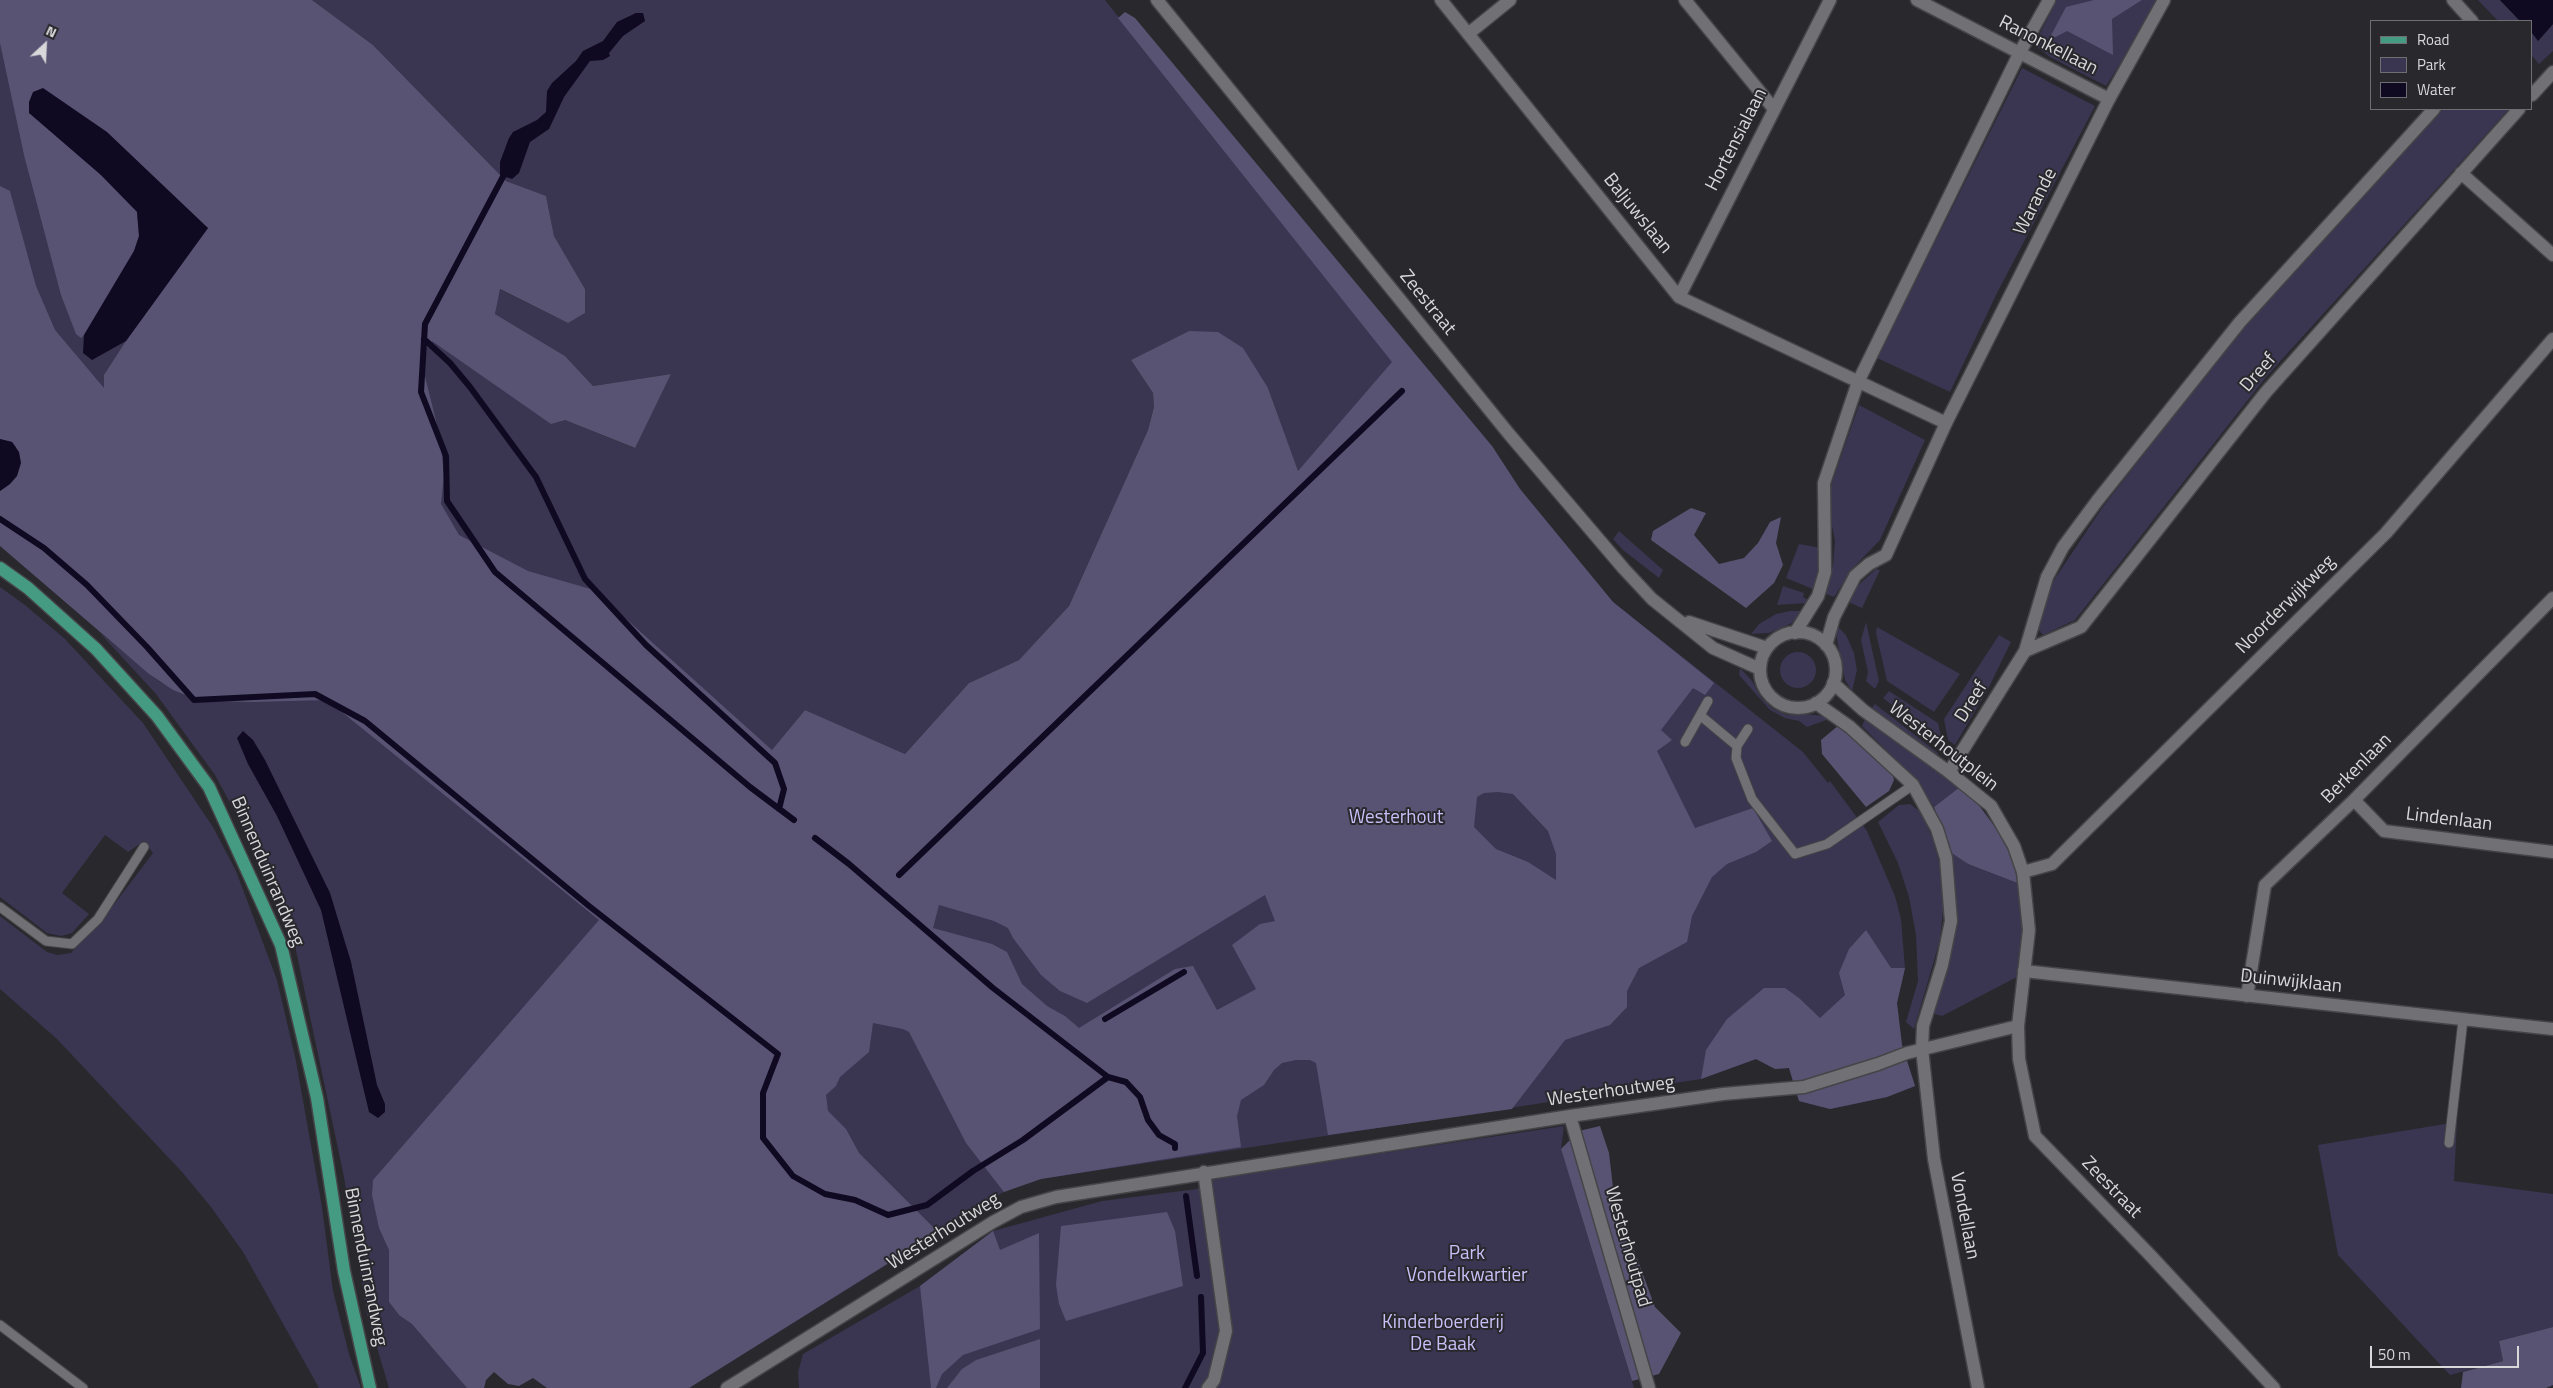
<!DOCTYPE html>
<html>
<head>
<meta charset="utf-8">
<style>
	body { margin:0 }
	#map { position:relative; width:2553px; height:1388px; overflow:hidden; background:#29282c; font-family:"Titillium Web",sans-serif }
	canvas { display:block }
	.legend { position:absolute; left:2370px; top:20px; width:162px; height:90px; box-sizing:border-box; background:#29282c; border:1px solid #6f6e72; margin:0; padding:6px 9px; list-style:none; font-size:15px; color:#d8d7da }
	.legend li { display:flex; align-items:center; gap:10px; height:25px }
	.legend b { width:25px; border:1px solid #6f6e72 }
	.north { position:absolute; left:20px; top:20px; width:50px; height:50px; -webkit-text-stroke:4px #29282c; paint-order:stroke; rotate:25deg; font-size:14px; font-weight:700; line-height:20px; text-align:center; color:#d8d7da }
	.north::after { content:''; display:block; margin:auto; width:18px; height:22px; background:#d8d7da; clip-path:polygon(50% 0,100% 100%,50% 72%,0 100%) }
	.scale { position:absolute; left:2370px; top:1346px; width:149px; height:22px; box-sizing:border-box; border:2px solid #d8d7da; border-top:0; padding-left:6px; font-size:15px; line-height:18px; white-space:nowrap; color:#d8d7da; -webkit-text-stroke:4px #29282c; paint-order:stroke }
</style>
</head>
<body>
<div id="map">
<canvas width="2553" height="1388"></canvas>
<ul class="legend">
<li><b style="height:6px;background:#459b82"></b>Road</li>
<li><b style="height:14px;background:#3a3551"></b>Park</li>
<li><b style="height:14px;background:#100922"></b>Water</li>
</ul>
<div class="north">N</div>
<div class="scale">50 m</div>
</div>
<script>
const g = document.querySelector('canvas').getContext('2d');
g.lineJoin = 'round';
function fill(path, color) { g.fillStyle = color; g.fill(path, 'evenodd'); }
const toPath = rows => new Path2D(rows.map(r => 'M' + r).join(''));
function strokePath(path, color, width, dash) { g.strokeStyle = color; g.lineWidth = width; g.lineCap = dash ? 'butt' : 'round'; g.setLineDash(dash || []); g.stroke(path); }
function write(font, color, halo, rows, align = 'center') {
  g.font = font + ' "Titillium Web",sans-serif'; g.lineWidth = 4; g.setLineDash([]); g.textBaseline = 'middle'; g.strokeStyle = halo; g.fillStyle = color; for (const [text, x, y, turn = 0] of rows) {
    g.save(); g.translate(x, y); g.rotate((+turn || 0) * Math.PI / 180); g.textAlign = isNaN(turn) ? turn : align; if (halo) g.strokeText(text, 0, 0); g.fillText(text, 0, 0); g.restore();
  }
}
fill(toPath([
	[0,0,425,324,565,420,634,448,671,374,593,386,565,356,495,314,499,289,568,323,585,289,554,236,546,197,506,181,373,45,312,0,1105,0,1393,362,1298,472,1268,388,1189,331,1131,360,1153,393,1154,407,1148,430,1069,606,1019,660,969,683,905,754,805,710,772,751,650,641,879,890,1492,446,1520,489,1613,602,1803,752,1828,783,1830,781,1867,831,1895,896,1901,919,1905,968,1897,1003,1902,1045,1915,1086,1887,1097,1830,1109,1799,1101,1789,1068,1775,1069,1756,1059,1701,1079,1041,1179,1010,1188,689,1388,499,1344,459,1378,467,1388,389,1388,367,1314,344,1177,287,908,215,775,156,694,99,632,160,682,192,698,209,701,0,529],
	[389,1249,399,1315,389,1302],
	[2057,0,2161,0,2106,86,2050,57,2034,45],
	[2478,0,2500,0,2520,21,2498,21],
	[2553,24,2553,51,2539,64,2532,56,2532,33,2539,40],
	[2022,68,2095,106,1997,293,1950,392,1877,358],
	[2443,109,2509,109,2266,377,2075,620,2043,635,2038,629,2050,586,2102,508,2246,322],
	[1859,405,1925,440,1880,540,1854,567,1834,597,1824,593,1833,565,1835,541,1830,516,1830,488],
	[1619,531,1663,570,1659,578,1623,550,1613,539],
	[1799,544,1821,548,1820,571,1813,589,1786,578],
	[1876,569,1880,570,1862,608,1846,601,1853,590],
	[1783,586,1804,593,1803,597,1808,600,1807,603,1777,605],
	[0,587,25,605,65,639,143,723,213,827,236,871,277,980,296,1061,322,1207,333,1291,349,1354,361,1388,319,1388,243,1252,211,1207,182,1172,57,1039,0,989,0,916,47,952,57,955,71,953,115,903,153,853,144,841,128,852,105,835,62,893,89,914,72,933,61,936,47,933,0,897],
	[1790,611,1801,611,1792,623,1776,630,1769,633,1751,634,1759,624,1776,614],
	[1866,622,1879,681,1875,689,1866,681,1868,672,1861,640],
	[1837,626,1846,635,1854,653,1857,670,1852,691,1845,680,1836,634],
	[1877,627,1960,674,1934,712,1887,681,1876,633],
	[1999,635,2011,642,1988,689,1955,745,1948,740,1944,719],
	'1780 670a18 18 0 1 1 36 0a18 18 0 1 1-36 0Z',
	[1740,668,1752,681,1762,699,1773,709,1787,715,1802,714,1826,716,1829,719,1807,727,1799,721,1785,718,1770,710,1739,675],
	[1889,691,1938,723,1943,745,1883,698],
	[1875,704,1938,753,1936,757,1872,708],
	[1865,719,1960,787,1934,807,1909,773,1862,726],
	[1910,804,1922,813,1933,840,1943,876,1944,900,1940,940,1914,1029,1906,1022,1918,981,1916,935,1909,897,1898,863,1878,822,1899,805],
	[1950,852,1968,864,2020,884,2022,896,2022,948,2017,977,1942,1016,1935,1014,1934,1007,1956,906,1954,868],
	[2457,1122,2454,1181,2553,1194,2553,1327,2499,1341,2503,1361,2450,1375,2338,1255,2318,1145],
	[1564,1126,1561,1149,1634,1388,799,1388,798,1372,803,1354,920,1286,993,1231,1102,1201,1197,1189,1209,1179]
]), '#3a3551');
fill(toPath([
	[0,0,312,0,373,45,506,181,546,196,554,236,585,289,585,313,568,323,500,289,495,314,565,356,593,386,671,374,635,448,565,420,551,424,432,341,422,352,422,364,440,437,444,476,441,504,459,535,528,571,594,590,772,750,805,710,905,754,969,683,1019,660,1069,606,1148,430,1154,407,1153,393,1131,360,1189,331,1218,332,1243,348,1268,388,1298,471,1392,362,1118,18,1125,12,1135,18,1492,446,1520,489,1613,602,1714,683,1705,695,1693,688,1661,730,1672,740,1657,751,1695,828,1753,808,1772,841,1756,852,1727,864,1712,877,1692,916,1687,942,1639,968,1627,991,1627,1007,1610,1025,1565,1040,1512,1109,1328,1135,1316,1063,1310,1060,1296,1060,1282,1063,1274,1070,1264,1085,1241,1100,1237,1116,1241,1147,1041,1179,1004,1192,966,1143,909,1032,903,1029,873,1023,869,1052,840,1077,836,1086,826,1095,828,1111,846,1129,859,1153,938,1232,689,1388,547,1388,533,1378,519,1386,508,1384,494,1372,486,1380,484,1388,467,1388,412,1324,399,1315,389,1302,389,1250,379,1228,372,1195,373,1180,599,920,327,700,252,702,209,701,193,698,173,690,149,674,0,546,0,491,10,484,16,447,12,442,0,439,0,186,10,191,36,286,55,330,104,388,104,375,126,341,208,228,30,113,101,175,137,211,139,236,134,251,84,335,81,338,76,334,61,295,24,155,0,43],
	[1498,792,1513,794,1548,831,1556,854,1556,880,1528,862,1496,849,1474,827,1477,797,1484,793],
	[1265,895,1275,921,1260,924,1232,945,1256,989,1217,1010,1193,966,1175,969,1079,1028,1065,1016,1047,1006,1022,984,1007,952,992,944,933,928,939,905,994,921,1008,928,1013,938,1041,975,1060,991,1087,1003],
	[2094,0,2142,0,2112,19,2113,55,2067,31,2048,41,2066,7],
	[1691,508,1706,513,1694,535,1719,564,1744,558,1758,543,1770,522,1781,517,1776,543,1783,565,1774,583,1746,608,1651,540,1653,531],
	[1839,725,1892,772,1894,780,1889,791,1866,807,1822,754,1821,740],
	[1960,787,1978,804,1998,831,2015,864,2020,884,1968,864,1950,852,1934,807],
	[1866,930,1891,968,1905,968,1897,1003,1902,1045,1915,1086,1887,1097,1830,1109,1799,1101,1789,1068,1775,1069,1756,1059,1701,1079,1706,1050,1727,1019,1764,988,1785,988,1799,998,1820,1018,1845,995,1839,973,1849,949],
	[1600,1126,1609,1153,1614,1196,1655,1307,1681,1333,1659,1374,1632,1381,1561,1149,1579,1131],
	[1167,1212,1175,1231,1183,1286,1066,1321,1059,1304,1056,1285,1061,1226],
	[993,1231,1000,1250,1039,1233,1040,1329,963,1355,942,1374,936,1388,931,1388,920,1286],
	[2553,1327,2553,1385,2546,1388,2461,1388,2463,1372,2503,1361,2499,1341],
	[1040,1339,1040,1388,947,1388,962,1369,976,1360]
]), '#585372');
fill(toPath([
	[2500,0,2553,0,2553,24,2538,41,2532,33,2532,21,2520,21],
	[636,13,643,13,645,21,623,36,609,53,610,56,603,60,590,61,564,97,549,129,530,142,519,173,512,179,500,175,500,162,509,138,513,132,537,120,546,112,547,91,552,83,576,61,583,51,603,41,617,22],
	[43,88,107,132,208,228,126,341,92,360,83,353,84,335,134,251,139,236,137,212,101,175,29,113,29,102,33,92],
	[0,439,12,442,19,452,21,463,17,476,10,484,0,491],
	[243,731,253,740,265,760,330,893,351,962,377,1085,385,1104,385,1112,378,1118,369,1112,321,910,277,816,248,764,237,738]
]), '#100922');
strokePath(toPath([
	[506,171,425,324,421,392,446,456,447,501,495,572,750,787,794,820],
	[424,339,450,363,470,387,536,477,585,579,646,645,775,763,784,789,779,809],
	[0,519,44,548,87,585,147,647,194,700,315,694,365,721,589,906,778,1054,763,1093,763,1138,793,1176,825,1194,855,1200,888,1215,927,1205,973,1171,1023,1140,1108,1077],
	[815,838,849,864,993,988,1108,1077,1126,1082,1140,1097,1148,1120,1159,1135,1175,1144,1175,1148],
	[899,875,1402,391],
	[1105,1019,1184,972],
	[1186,1196,1197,1276],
	[1185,1388,1203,1353,1201,1297]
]), '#100922', 6);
const service = toPath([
	[1701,716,1737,746,1736,758,1752,799,1795,854,1827,844,1913,785],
	[1685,742,1708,701],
	[1737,746,1748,729],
	[0,907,46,941,72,944,98,919,144,847],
	[2449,1143,2463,1020],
	[0,1325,83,1388]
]);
const minor = toPath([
	[1441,0,1679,297,1946,423],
	[1685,0,1774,109],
	[1917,0,2109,99],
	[2453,0,2472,21],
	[1468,34,1510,0],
	[2532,95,2553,72],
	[2461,173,2553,255],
	[1679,297,1830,0],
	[2025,651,2081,627,2266,392,2519,109],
	[1949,772,2025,651,2047,577,2063,547,2097,501,2240,322,2434,109],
	[2354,800,2384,831,2553,852],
	[2023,872,2052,864,2386,533,2553,339],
	[2024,971,2553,1029],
	[2247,996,2265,885,2354,800,2553,598],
	[1570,1116,1649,1388],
	[1204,1172,1226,1331,1214,1380,1208,1388],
	[727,1388,993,1222,1021,1207,1056,1197,1570,1116,1723,1094,1804,1087,1878,1064,1907,1053,2018,1026]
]);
const tertiary = toPath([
	[1833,683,1863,710,1949,772,1991,806,2014,846,2023,872,2029,930,2018,1026,2019,1059,2035,1136,2150,1255,2274,1388],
	[1816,703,1850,727,1913,785,1937,829,1946,858,1951,921,1942,965,1923,1026,1922,1049,1934,1159,1978,1388]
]);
const secondary = toPath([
	[1157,0,1509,434,1624,569,1652,599,1713,648,1760,669],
	[1689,622,1767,648],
	'1760 670a38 38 0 1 1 76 0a38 38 0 1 1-76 0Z',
	[1795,633,1818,596,1825,572,1824,483,1858,382,2020,52,2049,0],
	[1826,645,1834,617,1855,576,1869,564,1886,555,1946,423,2109,99,2164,0]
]);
const primary = toPath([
	[0,568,28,588,96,649,157,716,209,787,281,945,317,1098,344,1271,370,1388]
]);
strokePath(service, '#454447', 11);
strokePath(minor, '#454447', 15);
strokePath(tertiary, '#454447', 15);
strokePath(secondary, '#454447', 15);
strokePath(primary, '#454447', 15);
strokePath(service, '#717074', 9);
strokePath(minor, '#717074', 12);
strokePath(tertiary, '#717074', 12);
strokePath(secondary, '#717074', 12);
strokePath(primary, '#459b82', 12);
write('19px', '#d8d7da', '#29282c', [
	["Ranonkellaan",2048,46,27],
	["Hortensialaan",1737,140,-63],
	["Warande",2036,202,-63],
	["Baljuwslaan",1637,214,51],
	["Zeestraat",1427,303,51],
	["Dreef",2259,373,-49],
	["Noorderwijkweg",2286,605,-45],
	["Dreef",1972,702,-58],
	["Westerhoutplein",1943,747,38],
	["Berkenlaan",2357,769,-45],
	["Lindenlaan",2449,820,7],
	["Binnenduinrandweg",267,872,67],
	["Duinwijklaan",2291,982,6],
	["Westerhoutweg",1611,1092,-8],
	["Zeestraat",2111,1188,46],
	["Vondellaan",1964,1216,79],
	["Westerhoutweg",944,1232,-32],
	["Westerhoutpad",1627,1247,74],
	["Binnenduinrandweg",365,1267,79]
]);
write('19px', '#c9bff9', '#29282c', [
	["Westerhout",1396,818],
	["Park",1467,1254],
	["Vondelkwartier",1467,1276],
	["Kinderboerderij",1443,1323],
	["De Baak",1443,1345]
]);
</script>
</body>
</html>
